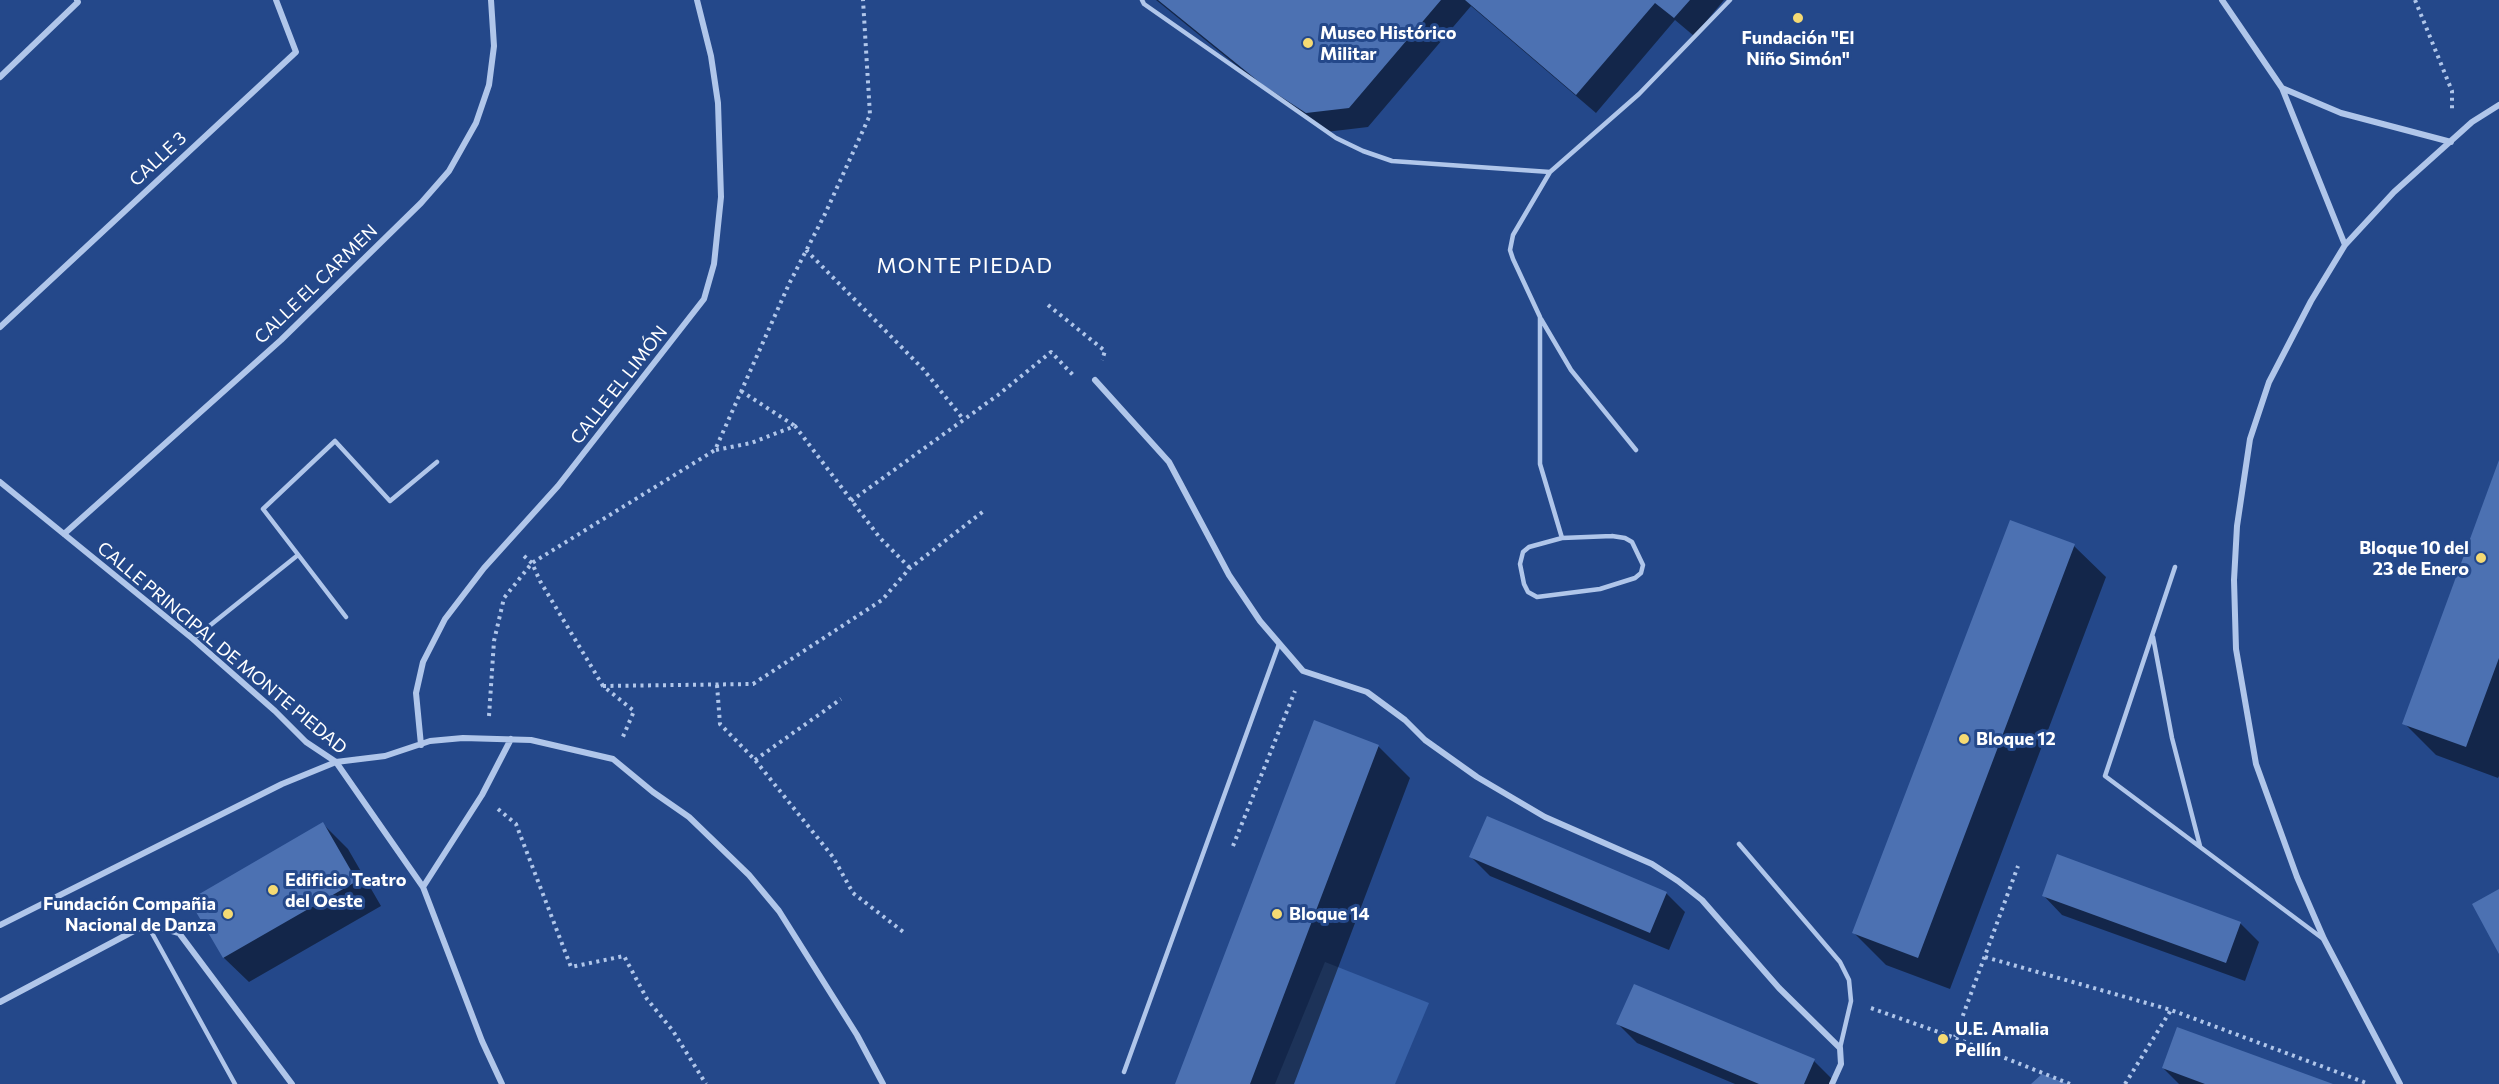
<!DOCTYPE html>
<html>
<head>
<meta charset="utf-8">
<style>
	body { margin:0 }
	canvas { display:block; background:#24488a }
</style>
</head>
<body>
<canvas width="2499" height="1084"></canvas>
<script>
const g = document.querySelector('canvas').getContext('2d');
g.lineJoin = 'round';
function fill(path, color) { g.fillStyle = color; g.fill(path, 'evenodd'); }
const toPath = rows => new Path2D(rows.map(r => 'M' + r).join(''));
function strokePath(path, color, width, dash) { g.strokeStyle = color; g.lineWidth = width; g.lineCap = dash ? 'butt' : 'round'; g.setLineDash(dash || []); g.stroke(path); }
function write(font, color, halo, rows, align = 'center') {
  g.font = font + ' Commissioner,sans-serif'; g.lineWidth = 6; g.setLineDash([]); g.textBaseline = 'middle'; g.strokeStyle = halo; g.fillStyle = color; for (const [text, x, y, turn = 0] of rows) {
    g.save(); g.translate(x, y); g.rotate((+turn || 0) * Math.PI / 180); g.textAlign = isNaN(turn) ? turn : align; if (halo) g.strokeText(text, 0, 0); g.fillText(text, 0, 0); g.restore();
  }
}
fill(toPath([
	[1325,962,1429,1003,1395,1084,1275,1084]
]), '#3861a7');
fill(toPath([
	[1156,0,1724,0,1694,36,1675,20,1596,113,1471,6,1368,127,1326,132,1284,104],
	[2499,463,2499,776,2498,778,2436,755,2404,723],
	[2010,522,2074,546,2106,577,1950,989,1886,965,1854,933],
	[1378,746,1410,778,1294,1084,1177,1084],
	[323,824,348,849,381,906,249,982,224,958,191,901],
	[1471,857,1666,893,1685,912,1669,950,1490,876],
	[2044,896,2240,923,2259,942,2245,981,2062,915],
	[1618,1024,1814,1061,1833,1080,1831,1084,1735,1084,1637,1043],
	[2163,1068,2329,1084,2179,1084]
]), '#0007');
fill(toPath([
	[1158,0,1441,0,1349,108,1306,113,1263,85],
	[1465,0,1690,0,1674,18,1655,3,1576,95],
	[2499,460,2499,658,2466,747,2402,724],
	[2010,520,2075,544,1918,958,1852,933],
	[1314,720,1379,745,1250,1084,1175,1084],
	[1487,816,1667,892,1650,933,1469,857],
	[323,822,357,881,223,958,189,900],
	[2057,854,2241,922,2226,963,2042,896],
	[2499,889,2499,954,2472,904],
	[1634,984,1815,1059,1804,1084,1759,1084,1616,1024],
	[2177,1027,2333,1084,2205,1084,2162,1068],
	[2042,1074,2068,1084,2031,1084]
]), '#4c71b2');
strokePath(toPath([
	[2415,0,2452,91,2452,109],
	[806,250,923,369,964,420],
	[1048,305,1105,351,1102,360],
	[741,391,795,426],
	[716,450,751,443,795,426,880,538,910,568],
	[851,501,998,395,1051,352,1073,375],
	[524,556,532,563,540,581,603,686,634,711,622,739],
	[717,685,720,724,755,760,833,857,853,893,906,934],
	[603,686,753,684,882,600,910,568,985,510],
	[489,716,494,641,504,598,532,563,715,450,789,284,825,214,870,115,863,0],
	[755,760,841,699],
	[498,809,516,824,571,967,624,956,647,999,673,1031,706,1084],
	[1233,846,1295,691],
	[1985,957,2171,1010,2369,1084],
	[1871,1008,1955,1038,2070,1084],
	[1955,1037,2018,866],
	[2125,1084,2171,1010]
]), '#b0c6ea', 4, [3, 4.5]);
strokePath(toPath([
	[1142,0,1144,4,1336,138,1363,151,1392,161,1550,172],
	[1541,319,1571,370,1636,450],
	[1612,536,1625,538,1632,542,1643,565,1641,573,1635,578,1600,589,1537,597,1528,592,1524,584,1520,564,1523,552,1529,547,1562,538,1612,536],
	[1562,538,1540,464,1540,317,1513,259,1510,250,1513,235,1550,172,1639,94,1730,0],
	[2175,567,2105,776,2322,938],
	[346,617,263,509,335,441,390,501,437,462],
	[2153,637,2172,738,2200,846],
	[193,639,298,555],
	[1739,844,1840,962,1849,980,1851,1001,1840,1048],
	[147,924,235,1084],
	[1124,1072,1279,644]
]), '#b0c6ea', 4.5);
strokePath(toPath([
	[2222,0,2282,88,2345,245],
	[0,77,78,2,77,0],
	[2282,88,2341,113,2451,142],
	[0,327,296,52,276,0],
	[1095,380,1169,462,1229,575,1260,621,1303,671,1367,692,1405,720,1425,740,1477,777,1545,817,1652,864,1678,881,1702,900,1779,988,1840,1048,1841,1064,1832,1084],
	[0,482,193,639,275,711,306,742,336,762,423,887,482,1041,502,1084],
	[64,534,281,340,421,203,449,171,476,123,489,85,494,46,491,0],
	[421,745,416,693,423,662,445,619,484,568,558,486,704,299,714,264,721,197,718,103,711,56,697,0],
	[423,887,482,795,511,739],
	[0,925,282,784,336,762,385,756,430,741,463,738,531,740,613,759,653,792,689,817,749,875,779,911,857,1035,883,1084],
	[0,1002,147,924,179,933,292,1084],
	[2400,1084,2324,939,2297,877,2256,764,2236,649,2234,580,2237,526,2250,439,2269,382,2311,301,2345,245,2394,192,2472,122,2499,105]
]), '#b0c6ea', 6);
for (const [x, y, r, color] of [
	[1798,18,6,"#f5da73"],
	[1308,43,6,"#f5da73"],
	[2481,558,6,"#f5da73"],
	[1964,739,6,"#f5da73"],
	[273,890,6,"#f5da73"],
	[228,914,6,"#f5da73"],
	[1277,914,6,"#f5da73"],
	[1943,1039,6,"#f5da73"]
]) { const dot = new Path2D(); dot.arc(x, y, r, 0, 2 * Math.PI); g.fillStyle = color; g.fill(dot); strokePath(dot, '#24488a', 2); }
write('bold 18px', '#fff', '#24488a', [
	["Museo Histórico",1320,33],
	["Militar",1320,54],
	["Fundación \"El",1798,38,"center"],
	["Niño Simón\"",1798,59,"center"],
	["Bloque 10 del",2469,548,"right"],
	["23 de Enero",2469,569,"right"],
	["Bloque 12",1976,739],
	["Edificio Teatro",285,880],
	["del Oeste",285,901],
	["Fundación Compañia",216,904,"right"],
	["Nacional de Danza",216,925,"right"],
	["Bloque 14",1289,914],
	["U.E. Amalia",1955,1029],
	["Pellín",1955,1050]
], 'left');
write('18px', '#fff', '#24488a', [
	["CALLE 3",158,159,-43],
	["CALLE EL CARMEN",316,284,-44],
	["CALLE EL LIMÓN",619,385,-52],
	["CALLE PRINCIPAL DE MONTE PIEDAD",222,648,40]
]);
g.letterSpacing = '1.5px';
write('21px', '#fff', '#24488a', [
	["MONTE PIEDAD",965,266]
]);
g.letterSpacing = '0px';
</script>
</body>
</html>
